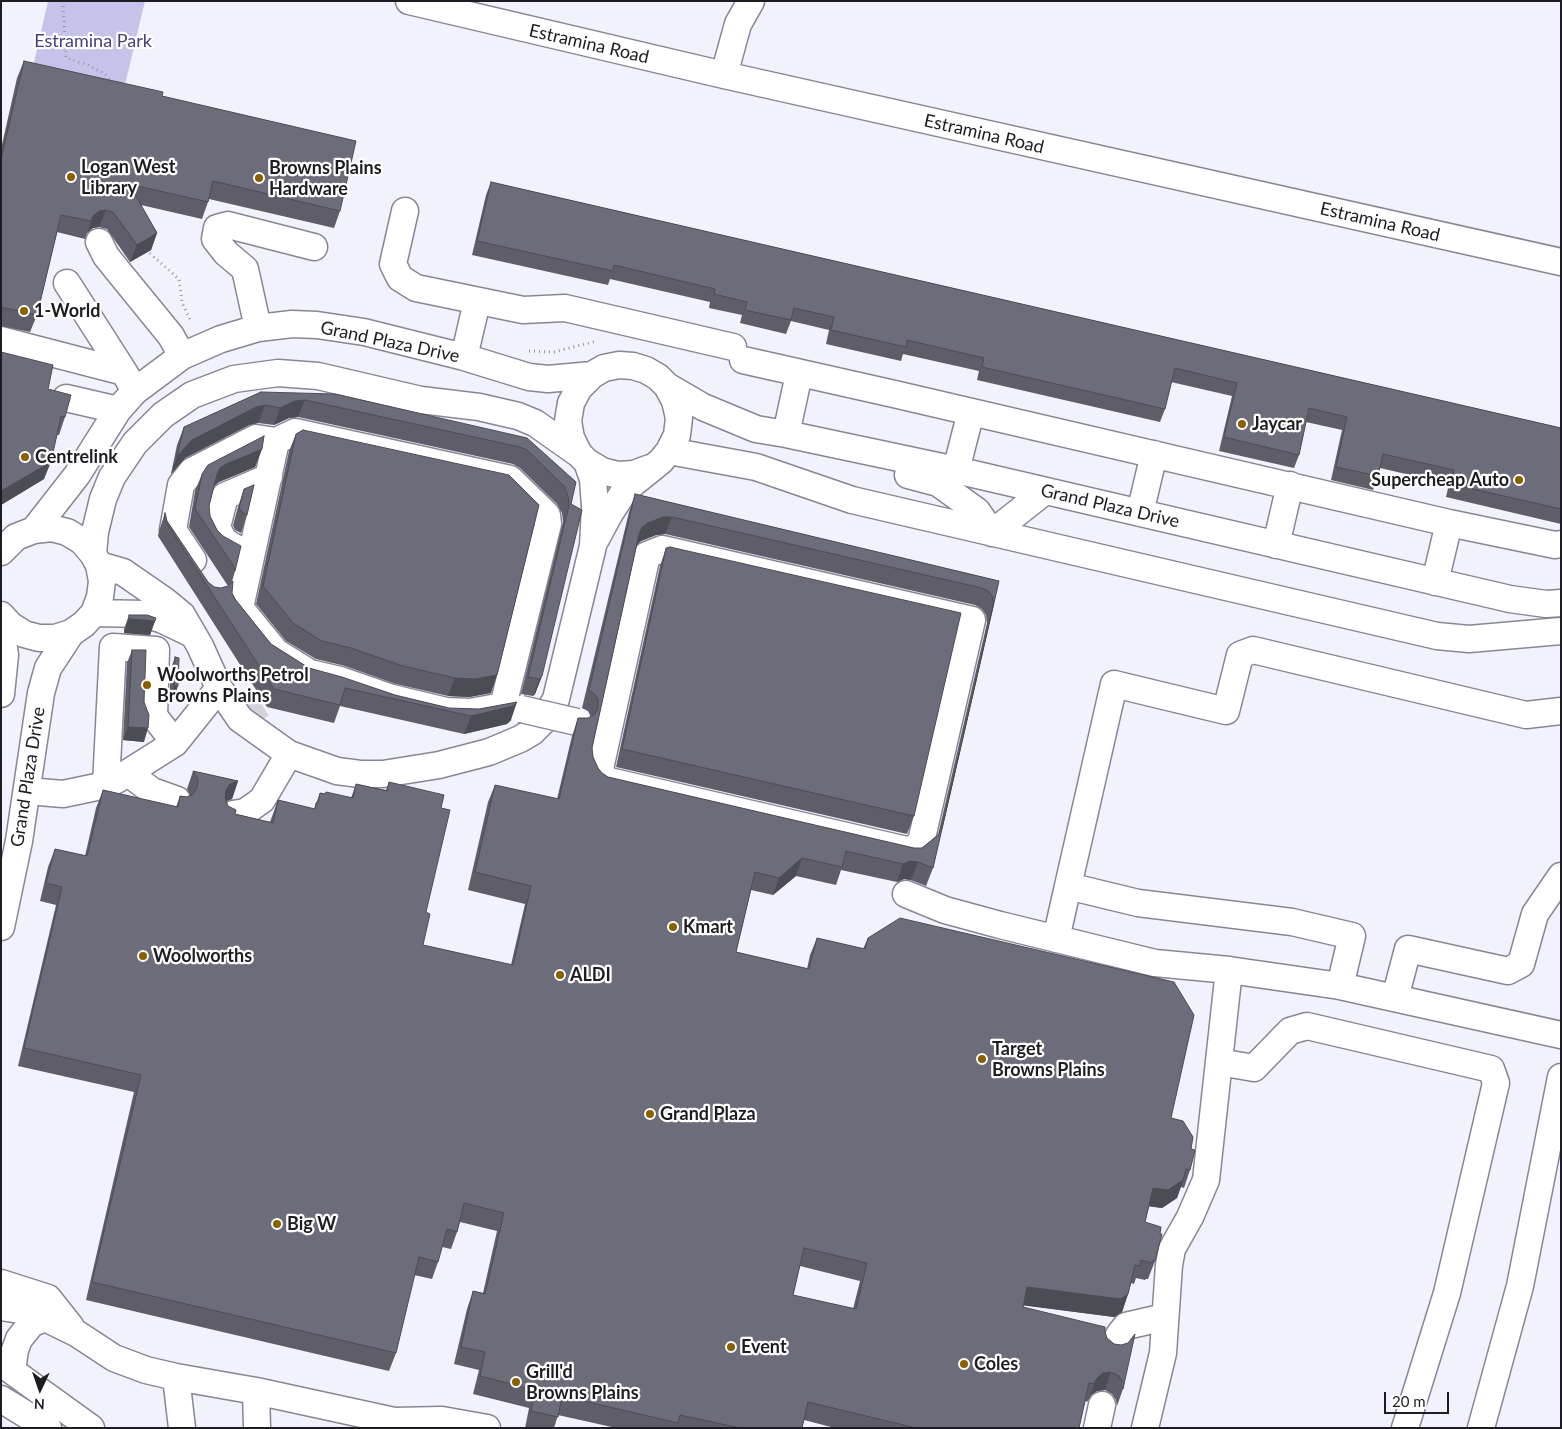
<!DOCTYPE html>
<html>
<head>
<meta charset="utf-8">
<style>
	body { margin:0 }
	#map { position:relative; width:1562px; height:1429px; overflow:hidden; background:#f2f1fe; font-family:Lato,sans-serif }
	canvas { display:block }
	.frame { position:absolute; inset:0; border:2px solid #1c1c22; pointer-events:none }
	.north { position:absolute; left:15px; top:1364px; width:50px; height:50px; -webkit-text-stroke:4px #fff; paint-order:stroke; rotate:183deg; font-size:14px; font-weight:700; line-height:20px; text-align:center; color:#1c1c22 }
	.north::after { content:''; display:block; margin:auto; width:18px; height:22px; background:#1c1c22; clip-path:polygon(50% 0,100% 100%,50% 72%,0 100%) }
	.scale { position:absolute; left:1384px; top:1392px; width:65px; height:22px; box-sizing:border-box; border:2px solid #1c1c22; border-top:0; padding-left:6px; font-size:15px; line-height:18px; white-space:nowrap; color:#1c1c22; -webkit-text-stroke:4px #fff; paint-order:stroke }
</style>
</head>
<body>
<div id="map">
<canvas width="1562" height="1429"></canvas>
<div class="frame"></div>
<div class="north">N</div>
<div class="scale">20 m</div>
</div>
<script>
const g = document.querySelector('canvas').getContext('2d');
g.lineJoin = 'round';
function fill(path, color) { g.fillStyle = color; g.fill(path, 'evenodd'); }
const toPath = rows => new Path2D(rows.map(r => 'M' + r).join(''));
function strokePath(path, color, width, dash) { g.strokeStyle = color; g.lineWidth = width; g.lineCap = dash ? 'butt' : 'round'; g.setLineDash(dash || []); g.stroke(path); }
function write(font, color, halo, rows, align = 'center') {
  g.font = font + ' Lato,sans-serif'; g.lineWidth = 4.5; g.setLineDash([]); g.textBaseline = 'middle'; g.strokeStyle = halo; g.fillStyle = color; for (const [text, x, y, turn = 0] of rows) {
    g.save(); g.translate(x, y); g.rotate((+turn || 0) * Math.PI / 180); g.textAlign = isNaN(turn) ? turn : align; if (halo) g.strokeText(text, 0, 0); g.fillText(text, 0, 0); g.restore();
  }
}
fill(toPath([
	[48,1,145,1,124,89,33,67]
]), '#c6c3ea');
strokePath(toPath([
	[240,719,276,695,277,687,269,675]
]), '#d2d1dd', 26, [26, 13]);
const minor = toPath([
	[409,1,724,75,1561,262],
	[724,75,738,24,751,1],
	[405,211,393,264,400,278,416,288,523,310,565,308,733,347],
	[99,242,106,256,118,271,171,336,182,356],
	[67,283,124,372,135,391],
	[258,328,245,269,226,253,215,239,217,228,228,225,314,247],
	[1,340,124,372],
	[464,357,477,302],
	[743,360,894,394,1449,523,1555,545,1561,544],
	[667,386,703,407,756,429,786,434,956,470,1510,599,1546,604,1561,603],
	[66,398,118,410],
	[295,432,510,479,547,515,548,524,503,706,470,712,446,711,392,698,340,680,310,673,276,652,240,608,276,441,295,432],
	[786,434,799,374],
	[669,451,756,467,852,500,1437,636,1469,639,1561,631],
	[956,470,971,412],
	[908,475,938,483,977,511,992,533],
	[1140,513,1154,454],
	[34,530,77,475,118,410,135,391,182,356,221,339,258,328,292,324,317,325,364,332,464,357,529,377,548,379,592,375],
	[992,533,1045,491],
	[596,539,610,513,625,490,661,461,669,451,677,435,679,418,675,401,667,386,658,377,646,370,633,366,619,365,604,368,592,375,579,388,571,403,568,421,571,438,579,454,587,462,602,471,618,475,634,474,650,468],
	[1276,545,1290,485],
	[662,549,972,620,921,842,911,851,605,780,600,769,647,555,662,549],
	[1,552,16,537,34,530,51,528,67,532,82,541,93,554,99,565,102,581,100,597,94,613,84,624,71,633,55,638,39,638,24,634,10,625,1,615],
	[93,554,95,532,103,499,112,477,135,443,163,415,192,395,234,379,278,373,318,376,421,400,479,407,518,416,535,423,579,454],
	[246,554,224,541,217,527,225,496,269,477],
	[193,560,173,530,181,485,192,471,256,438,276,441],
	[99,565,123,572,165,601,182,615,200,646,219,688,240,719,289,754,337,771,360,774,383,774,439,765,489,752,520,739,532,732,544,720,556,699,593,546,595,506,593,479,587,462],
	[1435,582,1449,523],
	[94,613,145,614,163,620,190,633],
	[1,628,5,655,1,694],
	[128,773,152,791,177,800],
	[106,785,113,647,156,650,154,716,175,743],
	[27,791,63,794,106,785,118,779,175,743,219,688],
	[233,814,245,812,262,800,289,754],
	[906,894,945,910,1000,925,1155,963,1229,970,1340,986,1561,1035],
	[1,927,19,841,41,693,48,668,71,633],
	[1056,939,1068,886],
	[1340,986,1352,936,1292,922,1138,903,1068,886,1114,684,1226,711,1240,655,1253,650,1526,715,1561,711],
	[1395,998,1408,949,1508,971,1521,964,1535,914,1561,876],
	[1219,1062,1254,1068,1290,1031,1307,1026,1491,1069,1496,1083,1447,1293,1405,1428],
	[1,1283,48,1298,71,1327],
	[1,1307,33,1312,76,1333,114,1358,146,1370,176,1377,256,1391,394,1421,442,1420,487,1428],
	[1113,1348,1119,1335,1126,1326,1165,1317],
	[1,1360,12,1371,91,1428],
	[12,1371,15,1350,19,1339,32,1323,46,1318],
	[176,1377,182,1428],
	[256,1391,257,1428],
	[1,1399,48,1428],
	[1097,1428,1102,1405],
	[1145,1428,1163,1353,1169,1265,1172,1249,1190,1217,1206,1180,1229,970],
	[1481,1428,1520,1286,1561,1077]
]);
strokePath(minor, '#878694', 29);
strokePath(toPath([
	[63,1,66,58,88,65,105,74,111,82],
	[146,250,179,279,182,303,191,321],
	[529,351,554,352,597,341]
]), '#9998a2', 3, [1, 4]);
strokePath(minor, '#fff', 26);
const minorBridge = toPath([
	[521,709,577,722]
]);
strokePath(minorBridge, '#878694', 29, []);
strokePath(minorBridge, '#fff', 26);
fill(toPath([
	[24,61,162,96,340,211,334,228,209,199,202,219,141,205,157,233,151,250,130,262,107,229,99,227,93,228,87,233,85,239,57,232,37,315,30,332,1,326,1,149,17,78],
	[491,182,1561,428,1561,524,1446,497,1449,484,1380,468,1378,476,1373,490,1331,480,1342,430,1306,422,1299,455,1294,468,1219,451,1232,396,1171,382,1165,409,1160,422,977,380,979,371,903,354,901,361,826,344,829,330,791,321,786,334,740,323,742,315,709,308,710,302,610,279,608,285,472,255,486,195],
	[1,352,48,389,65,417,59,435,57,435,44,479,1,505],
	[261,392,527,438,576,482,571,504,542,676,535,694,533,696,521,694,563,522,562,513,557,504,520,468,513,464,298,417,289,418,274,425,258,423,249,425,185,458,171,474,177,445,184,427],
	[296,434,491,693,469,697,448,696,396,684,345,666,316,659,286,641,256,604,289,451],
	[262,449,255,467,219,482,214,486,209,506,210,516,217,530,223,536,235,571,231,583,232,593,235,599,271,644,309,668,395,695,449,708,511,720,507,724,464,734,340,706,334,723,267,707,158,536,159,531,165,513,167,521,208,582,214,587,221,588,228,586,226,583,189,527,195,491,202,474],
	[244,489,247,515,241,533,235,530,233,525,238,507],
	[635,494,999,581,933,868,926,886,911,880,904,879,897,882,841,870,836,885,796,876,773,895,751,890,736,952,807,969,810,955,817,938,863,949,868,938,1171,1118,1191,1149,1190,1170,1184,1188,1181,1187,1177,1198,1162,1208,1149,1206,1145,1222,1155,1261,1148,1279,1146,1279,1145,1280,1136,1278,1134,1284,1131,1283,1128,1294,1122,1312,1114,1317,1024,1305,1023,1307,1105,1332,1107,1338,1114,1344,1121,1345,1123,1389,1117,1406,1116,1400,1112,1394,1105,1390,1097,1391,1091,1395,1087,1402,1085,1401,1079,1428,835,1428,804,1420,802,1428,616,1428,558,1415,554,1428,525,1428,529,1408,473,1394,479,1370,454,1364,467,1309,473,1291,483,1293,497,1231,460,1222,457,1232,451,1249,442,1247,438,1262,432,1279,414,1275,396,1353,389,1371,86,1300,134,1092,18,1066,56,905,40,901,48,867,55,849,85,856,96,808,103,790,176,807,180,796,187,797,190,795,187,789,193,771,238,781,232,799,226,801,228,806,235,814,270,822,278,800,314,809,320,793,351,798,356,784,386,790,389,782,441,808,426,912,423,945,511,965,525,904,468,890,488,802,495,785,557,799,572,736,578,718,588,718,591,717,588,711,582,708,629,512],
	[665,534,975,605,982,609,986,615,987,623,938,835,922,848,914,848,608,777,602,773,598,768,593,757,592,748,637,545,641,541,656,535],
	[800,1266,860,1281,853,1309,793,1295],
	[666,548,914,816,907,834,616,767,660,566],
	[129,615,155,621,150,635,124,633,124,629],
	[132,650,144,702,144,742,123,740,127,663],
	[175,657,179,658,173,700,170,700,170,671]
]), '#5e5d69');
fill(toPath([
	[106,210,99,227,93,228,87,233,85,239,93,216,99,211],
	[157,233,151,250,130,262,137,245],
	[305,400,298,417,289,418,274,425,280,408,295,401],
	[265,405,258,423,249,425,185,458,171,474,177,456,192,440,256,407],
	[262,449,255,467,219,482,214,486,217,474,220,468,226,464],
	[51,462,44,479,1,505,1,491],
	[663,517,672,517,665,534,656,535,641,541,636,545,639,534,642,527,648,523],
	[129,619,155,621,150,635,124,633],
	[497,675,491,693,469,697,448,696,455,678],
	[542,676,535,694,533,696,539,679],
	[174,686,178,686,173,700,170,700],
	[517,702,511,720,507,724,464,734,471,716],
	[128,727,148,728,144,742,123,740],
	[238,781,232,799,224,802,226,790,230,784],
	[802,858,796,876,773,895,779,878],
	[910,861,918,862,911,880,904,879,897,882,903,864],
	[1183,1180,1177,1198,1162,1208,1146,1206,1153,1188],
	[1027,1287,1128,1294,1122,1312,1114,1317,1020,1305],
	[1111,1372,1105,1390,1097,1391,1091,1395,1087,1402,1097,1378,1103,1373]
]), '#4c4c55');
const building = toPath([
	[24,61,163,92,162,96,356,141,340,211,213,181,208,202,129,184,157,233,137,245,113,212,106,210,99,211,93,216,91,221,61,215,37,315,1,307,1,159,24,61],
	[491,182,1561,428,1561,509,1451,484,1454,470,1383,454,1378,476,1336,467,1347,417,1309,408,1299,455,1224,437,1237,383,1175,368,1165,409,982,367,984,358,907,340,906,347,831,330,834,317,794,308,791,320,745,310,747,302,714,294,715,289,614,265,613,271,477,241,491,182],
	[1,352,53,365,48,389,71,395,65,417,61,416,51,462,1,491,1,352],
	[261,392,335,394,527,438,576,482,571,504,582,510,542,676,539,679,528,677,569,505,568,496,564,486,527,450,520,447,305,400,295,401,280,408,265,405,256,407,192,440,177,456,184,427,261,392],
	[303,430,509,475,539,505,497,675,475,679,455,678,403,666,351,648,322,641,293,623,263,586,296,434,303,430],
	[264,436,262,449,226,464,220,468,217,474,209,506,210,516,217,530,223,536,241,546,235,571,233,565,195,509,202,474,208,465,264,436],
	[254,485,247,515,242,512,239,508,244,489,254,485],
	[635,494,999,581,933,868,918,862,910,861,903,864,846,851,842,867,802,858,779,878,755,872,736,952,809,969,817,938,865,949,868,938,900,918,1174,982,1194,1015,1171,1118,1183,1121,1193,1137,1191,1149,1195,1150,1190,1170,1186,1169,1183,1180,1168,1190,1153,1188,1145,1222,1161,1227,1160,1234,1162,1234,1155,1261,1152,1261,1152,1263,1141,1260,1140,1266,1135,1265,1128,1294,1121,1299,1027,1287,1023,1307,1105,1327,1105,1332,1107,1338,1114,1344,1121,1345,1128,1343,1135,1334,1123,1389,1123,1382,1119,1376,1111,1372,1103,1373,1097,1378,1094,1384,1089,1383,1079,1428,916,1428,808,1402,802,1428,740,1428,680,1415,678,1423,562,1396,558,1417,531,1411,535,1390,480,1376,485,1352,461,1347,473,1291,485,1294,504,1213,464,1203,457,1232,447,1229,438,1262,419,1257,396,1353,92,1282,141,1075,24,1048,62,887,46,883,55,849,87,856,103,790,178,807,180,796,187,797,193,794,197,788,198,779,193,771,238,781,230,784,226,790,225,798,228,806,236,810,235,814,273,823,278,800,315,809,316,803,318,803,320,793,325,794,326,792,353,798,356,784,387,791,389,782,444,795,441,808,450,810,426,912,430,914,423,945,513,965,531,886,475,872,495,785,559,799,578,718,588,718,595,714,598,708,598,699,594,694,589,690,635,494],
	[663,517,672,517,982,588,988,591,993,597,993,606,942,828,938,835,922,848,914,848,608,777,602,773,598,768,593,757,592,748,639,534,642,527,648,523,663,517],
	[804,1248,867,1263,856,1309,793,1295,804,1248],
	[165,513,167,521,208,582,214,587,221,588,228,586,233,581,232,593,235,599,271,644,309,668,342,677,395,695,449,708,479,709,517,702,513,706,471,716,345,688,340,705,274,689,164,519,165,513],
	[670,547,961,613,914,816,622,749,666,548,670,547],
	[129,615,147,615,156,618,155,621,129,619,129,615],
	[132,650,146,650,144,702,149,715,148,728,128,727,132,650],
	[175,657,179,658,178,686,174,686,175,657]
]);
fill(building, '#6d6c7a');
strokePath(building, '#4c4c55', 1);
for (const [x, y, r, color] of [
	[71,177,5,"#895f00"],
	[259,178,5,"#895f00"],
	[24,311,5,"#895f00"],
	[1242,424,5,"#895f00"],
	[25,457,5,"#895f00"],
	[1519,480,5,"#895f00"],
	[147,685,5,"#895f00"],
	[673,927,5,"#895f00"],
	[143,956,5,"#895f00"],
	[560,975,5,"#895f00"],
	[982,1059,5,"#895f00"],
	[650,1114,5,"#895f00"],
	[277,1224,5,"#895f00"],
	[731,1347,5,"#895f00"],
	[964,1364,5,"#895f00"],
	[516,1382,5,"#895f00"]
]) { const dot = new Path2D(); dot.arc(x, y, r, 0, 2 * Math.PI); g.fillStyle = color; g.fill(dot); strokePath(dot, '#fff', 2); }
write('18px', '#4a407c', '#fff', [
	["Estramina Park",93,41]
]);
write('18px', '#1c1c22', '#fff', [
	["Estramina Road",589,44,13],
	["Estramina Road",984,134,13],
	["Estramina Road",1380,222,13],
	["Grand Plaza Drive",390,342,12],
	["Grand Plaza Drive",1110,506,13],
	["Grand Plaza Drive",28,777,-81]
]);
write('bold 18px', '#1c1c22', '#fff', [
	["Logan West",81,167],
	["Library",81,188],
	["Browns Plains",269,168],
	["Hardware",269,189],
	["1-World",34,311],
	["Jaycar",1252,424],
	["Centrelink",35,457],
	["Supercheap Auto",1509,480,"right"],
	["Woolworths Petrol",157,675],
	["Browns Plains",157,696],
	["Kmart",683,927],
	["Woolworths",153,956],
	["ALDI",570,975],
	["Target",992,1049],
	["Browns Plains",992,1070],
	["Grand Plaza",660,1114],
	["Big W",287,1224],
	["Event",741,1347],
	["Coles",974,1364],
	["Grill'd",526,1372],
	["Browns Plains",526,1393]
], 'left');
</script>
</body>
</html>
